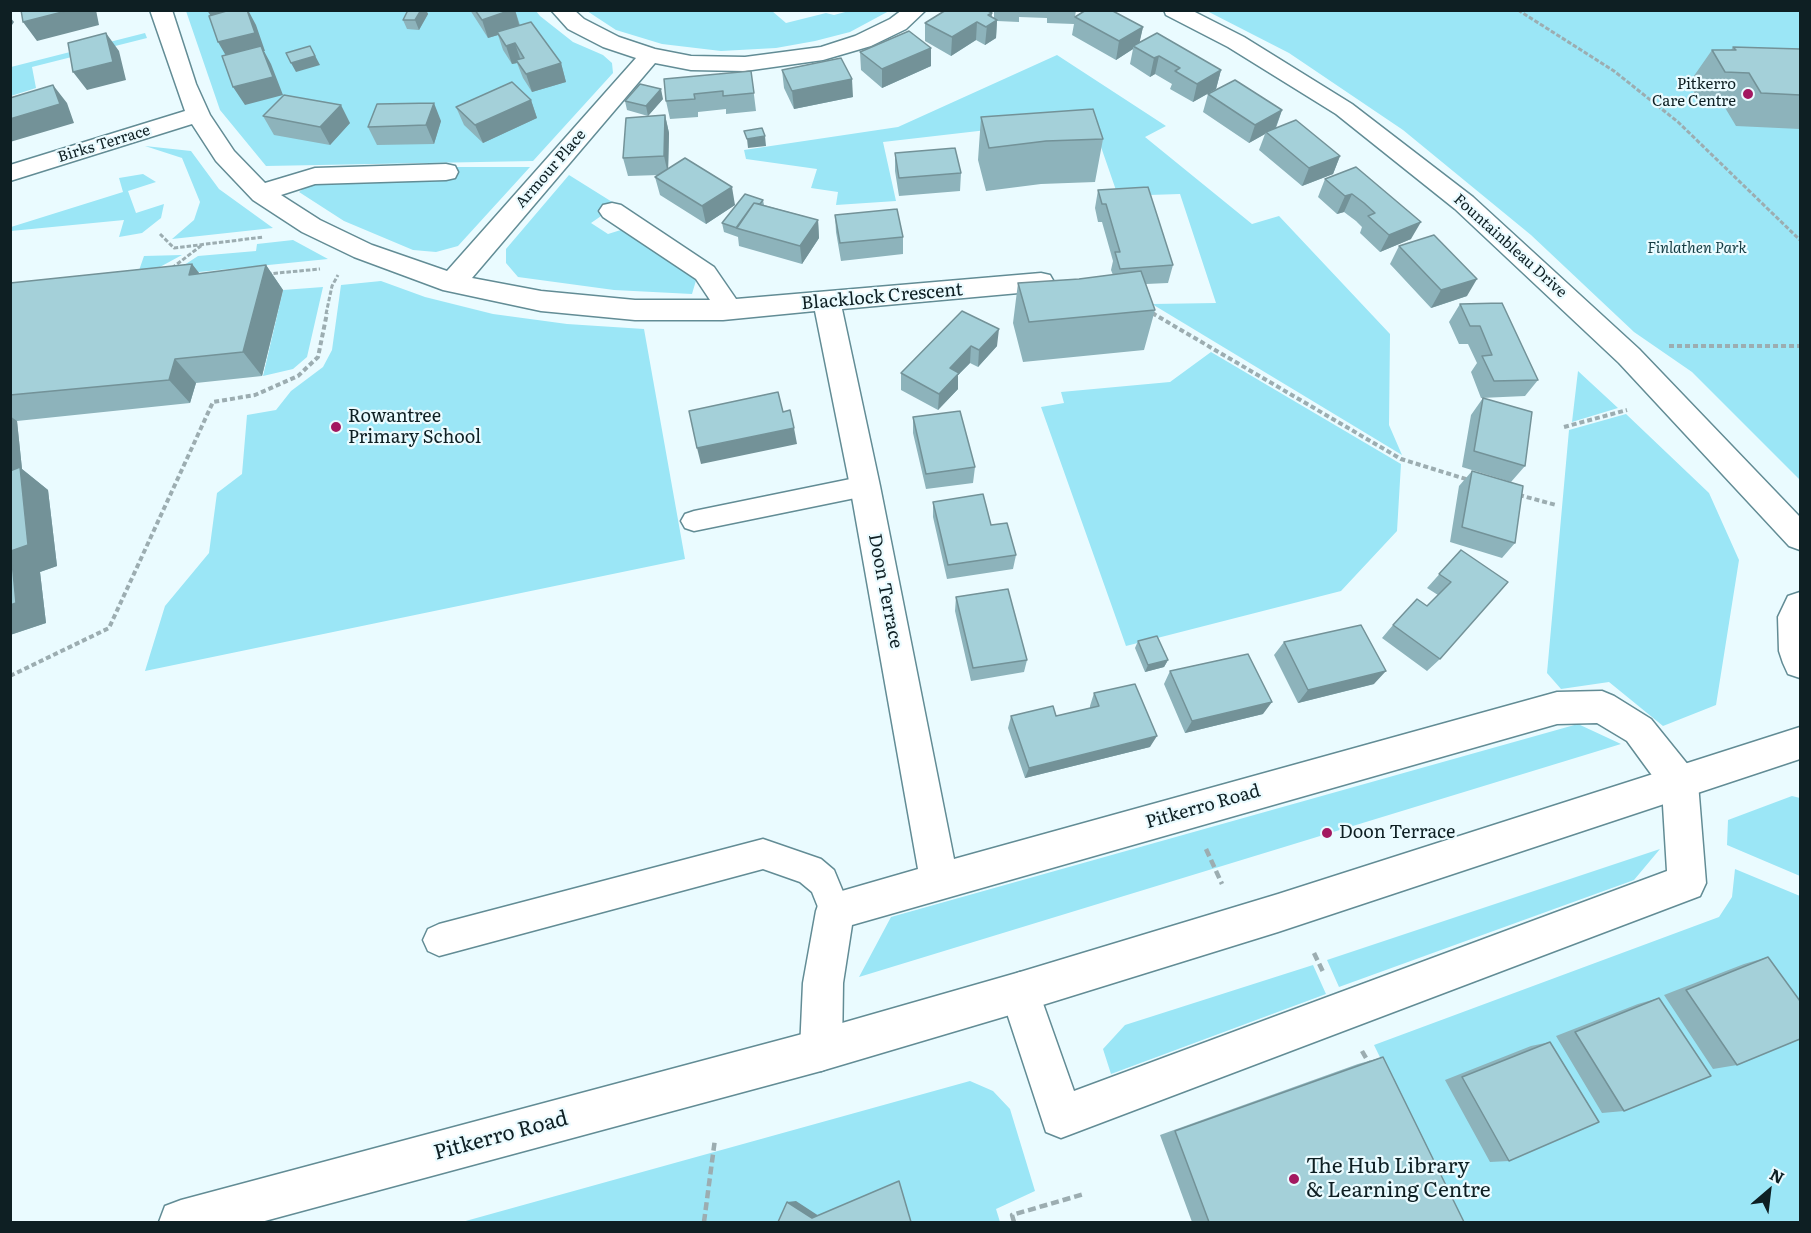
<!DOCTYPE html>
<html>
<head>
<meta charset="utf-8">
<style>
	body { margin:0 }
	#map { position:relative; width:1811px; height:1233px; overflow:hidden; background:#eafbff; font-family:Literata,serif }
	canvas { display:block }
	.frame { position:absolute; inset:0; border:12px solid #0e1f23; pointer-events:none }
	.north { position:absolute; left:1739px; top:1161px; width:60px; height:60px; -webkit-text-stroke:4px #eafbff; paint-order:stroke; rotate:28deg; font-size:16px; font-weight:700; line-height:24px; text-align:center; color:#0e1f23 }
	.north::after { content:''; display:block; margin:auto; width:21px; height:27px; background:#0e1f23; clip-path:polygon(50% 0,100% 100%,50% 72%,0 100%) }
</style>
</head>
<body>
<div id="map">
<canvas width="1811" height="1233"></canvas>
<div class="frame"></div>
<div class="north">N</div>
</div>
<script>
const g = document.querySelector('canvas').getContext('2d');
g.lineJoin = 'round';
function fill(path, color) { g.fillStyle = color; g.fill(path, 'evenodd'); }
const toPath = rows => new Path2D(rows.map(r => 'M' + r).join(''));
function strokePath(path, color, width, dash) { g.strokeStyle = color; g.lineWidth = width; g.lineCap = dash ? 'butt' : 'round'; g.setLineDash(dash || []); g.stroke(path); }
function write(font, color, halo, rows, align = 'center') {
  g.font = font + ' Literata,serif'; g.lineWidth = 4.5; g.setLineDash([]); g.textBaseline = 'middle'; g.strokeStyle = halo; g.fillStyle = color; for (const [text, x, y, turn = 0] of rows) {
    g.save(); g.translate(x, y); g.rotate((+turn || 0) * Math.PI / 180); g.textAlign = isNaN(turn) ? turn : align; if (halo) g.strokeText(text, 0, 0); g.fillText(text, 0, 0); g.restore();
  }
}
fill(toPath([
	[186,11,536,11,540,16,573,42,603,55,612,63,613,73,533,161,266,166,220,110],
	[587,11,772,11,786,23,826,13,834,15,849,11,889,11,850,32,815,41,776,48,721,51,662,44,616,30],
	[1207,11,1800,11,1800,83,1724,106,1800,129,1800,480,1692,372,1634,332,1531,235,1403,130,1289,53],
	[145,33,147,38,32,67,36,88,11,96,11,67],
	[1057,55,1166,126,1145,137,1252,224,1279,216,1390,334,1389,425,1402,455,1152,304,1216,303,1180,194,1118,196,1091,118,883,142,896,201,836,205,838,192,811,188,817,169,746,159,744,150,898,127],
	[145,146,191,151,219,189,273,228,172,239,194,220,200,202,182,158],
	[451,167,530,167,458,246,436,252,413,250,344,221,299,192,313,181],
	[143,174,156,182,128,191,136,213,164,204,161,218,142,233,119,237,124,220,11,231,11,227,123,192,119,178],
	[569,175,617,205,591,223,608,234,624,229,697,277,692,294,614,290,518,277,506,263,506,249],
	[293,240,328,259,169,275,198,256,256,251,257,244],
	[182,255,158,268,136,279,144,256],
	[381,281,425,297,493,314,567,324,644,329,685,559,145,671,165,606,209,553,217,493,242,474,247,415,276,410,291,391,323,367,332,350,341,285],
	[323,287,307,357,293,369,263,376,283,290],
	[1211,352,1401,464,1397,531,1341,591,1126,646,1041,407,1064,403,1061,392,1170,382],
	[1578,371,1618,408,1572,422],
	[1626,414,1709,493,1739,560,1716,705,1663,726,1609,682,1561,689,1547,673,1569,430],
	[1578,724,1621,744,859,977,891,917],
	[1792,796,1800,798,1800,876,1727,845,1728,820],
	[1660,849,1634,880,1339,987,1327,960],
	[1735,869,1800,896,1800,1222,1461,1222,1374,1045,1719,917,1732,897],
	[1313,965,1326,994,1111,1074,1103,1049,1125,1025],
	[970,1081,993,1091,1010,1109,1035,1191,996,1209,1000,1222,462,1222]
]), '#9be6f6');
const service = toPath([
	[865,476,874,479,877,486,874,493,865,496,694,531,685,528,681,521,685,514,694,511,865,476],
	[763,839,821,859,834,870,851,911,846,922,835,927,824,922,812,892,800,882,763,869,439,956,428,951,423,940,428,929,439,924,763,839]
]);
const minor = toPath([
	[150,10,172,10,196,84,210,115,234,151,265,183,315,168,446,164,455,166,458,172,455,178,446,180,315,184,281,195,320,220,372,245,447,271,636,58,603,47,568,29,551,10,574,10,584,19,619,37,655,49,691,56,745,57,821,47,855,36,890,19,902,10,926,10,906,29,871,46,823,60,745,71,691,70,655,63,472,278,541,291,635,300,710,300,696,279,603,217,599,211,603,205,612,203,621,205,714,267,736,299,1041,273,1050,275,1054,282,1050,289,1041,291,842,309,880,486,954,859,1557,692,1602,691,1614,696,1651,719,1693,771,1698,783,1706,883,1700,896,1061,1138,1046,1132,1000,992,1006,978,1020,972,1034,978,1074,1091,1667,871,1662,789,1627,741,1597,723,1557,724,852,925,843,983,842,1050,836,1065,821,1071,806,1065,800,1050,803,983,816,911,821,897,918,869,850,486,815,311,723,320,635,320,541,311,443,290,354,257,302,232,253,200,216,161,192,124,10,181,10,165,185,111,150,10]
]);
const tertiary = toPath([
	[1164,10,1191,10,1244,37,1352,104,1473,197,1639,349,1800,517,1800,550,1789,546,1619,363,1455,209,1336,114,1228,47,1166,15,1164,10],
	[1800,592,1800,678,1788,674,1783,663,1779,651,1778,617,1788,596,1800,592],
	[1800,727,1800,759,1278,932,1020,1012,821,1071,261,1222,159,1222,165,1206,181,1200,821,1029,1020,972,1278,894,1800,727]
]);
strokePath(service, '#628c95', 3);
strokePath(minor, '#628c95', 3);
strokePath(tertiary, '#628c95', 3);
strokePath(toPath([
	[1518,10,1614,71,1678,122,1800,240],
	[160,234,174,248,264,237],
	[172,268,202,245],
	[267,274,320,269],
	[1151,312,1155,314],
	[326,314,332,286,338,275]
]), '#9cadb1', 3, [4.5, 2]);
strokePath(toPath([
	[1152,313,1401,459,1469,480],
	[1669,346,1800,346],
	[1564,427,1627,410],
	[1519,495,1556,505],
	[10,676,109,628,213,402,255,395,298,376,318,357,327,313]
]), '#9cadb1', 4, [5, 3]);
strokePath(toPath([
	[1206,849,1222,884],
	[1314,953,1324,974],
	[1362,1051,1370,1065],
	[704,1222,715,1139],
	[1014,1222,1012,1215,1084,1194]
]), '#9cadb1', 4.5, [8, 4]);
fill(service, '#fff');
fill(minor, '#fff');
fill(tertiary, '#fff');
fill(toPath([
	[408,10,426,10,428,14,419,30,407,29,403,20],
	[470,10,515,10,520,25,561,63,566,82,532,92,523,78,517,63,512,64,503,50,498,35,488,38],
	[994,10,1076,10,1075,17,1143,27,1139,43,1221,70,1216,89,1193,102,1170,89,1172,84,1155,74,1150,77,1130,64,1133,49,1116,60,1072,35,1074,24,1047,23,1047,18,1019,17,1019,22,997,21,996,38,985,45,976,40,951,56,925,41,925,23,991,17,994,18],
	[1733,47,1800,49,1800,129,1736,126,1724,106,1701,105,1689,83,1712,50,1731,50],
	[931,48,931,66,882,88,861,70,860,52],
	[782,70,853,97,794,109,784,88],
	[751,71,756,111,726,114,726,109,698,112,698,117,670,119,666,101],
	[1208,94,1282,110,1276,128,1340,156,1333,174,1302,186,1259,150,1265,134,1249,143,1203,112],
	[663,99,648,116,627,110,625,101],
	[531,100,537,118,483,143,464,125,456,107],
	[665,115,669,133,668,169,735,205,706,224,660,195,655,177,659,175,628,176,623,158],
	[263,116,350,123,330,145,274,135],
	[981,117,1103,139,1095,182,1041,184,986,191,978,160],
	[441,121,434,144,377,145,368,127],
	[895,153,961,173,960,191,899,196,895,171],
	[1356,167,1411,239,1380,252,1360,233,1362,227,1356,221,1344,212,1337,214,1318,197,1325,179],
	[1098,190,1173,265,1168,283,1146,284,1155,310,1144,350,1023,362,1013,323,1018,283,1079,279,1113,275,1111,270,1113,261,1102,222,1098,222,1095,208],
	[763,200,764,205,818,220,819,238,802,264,739,246,738,237,724,232,722,223],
	[835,215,903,237,903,254,841,261,836,232],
	[1399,246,1467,296,1431,308,1390,264],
	[192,264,200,274,266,265,283,290,262,376,196,383,190,403,17,421,22,469,48,490,57,566,40,572,46,623,10,635,10,283],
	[1460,304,1538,380,1525,396,1481,398,1471,372,1477,363,1468,344,1459,344,1449,322],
	[962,311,997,346,978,367,970,363,958,375,958,389,938,410,901,390,901,373],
	[1483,398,1525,466,1511,482,1462,467,1471,415],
	[913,417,975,467,973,483,926,489,913,433],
	[1472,471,1515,543,1502,558,1450,542,1459,486],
	[933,502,991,525,1016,555,1013,569,947,579,933,517],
	[1461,550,1440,659,1427,671,1382,638,1393,625,1427,606,1438,595,1427,588],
	[956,597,1027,660,1024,672,971,681,955,611],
	[1138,641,1168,660,1164,667,1145,672,1135,648],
	[1284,642,1374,684,1298,703,1274,655],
	[1170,671,1263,714,1185,733,1164,684],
	[1094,693,1150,747,1025,778,1008,728,1011,716,1056,716,1090,708,1090,706],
	[1768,957,1737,1065,1713,1069,1664,995,1744,964],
	[1659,998,1624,1111,1602,1113,1556,1036,1638,1004],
	[1550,1042,1509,1161,1490,1162,1445,1080,1531,1046],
	[1383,1057,1464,1222,1192,1222,1160,1135,1358,1064]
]), '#8db3bb');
fill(toPath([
	[70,10,96,10,99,25,37,41,23,22],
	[207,10,248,10,256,25,265,51,264,51,271,64,283,95,245,105,233,87,229,61,218,42,215,23],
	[421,10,426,10,428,14,419,30,415,20],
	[511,10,515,10,520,28,497,32,498,35,488,38,482,20],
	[992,13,991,24,997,20,996,38,985,45,988,15],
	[10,17,14,22,10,28],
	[977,22,976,40,951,56,952,37],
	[1143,27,1139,45,1133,46,1133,49,1116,60,1119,41],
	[106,33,119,51,126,80,87,90,73,72],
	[515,43,521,61,516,60,517,63,512,64,506,46],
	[310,46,320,65,296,72,291,63],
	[931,48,931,66,882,88,882,69],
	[1159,56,1155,74,1150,77,1154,58],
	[561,63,566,82,532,92,526,74],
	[1221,70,1216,89,1193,102,1197,84],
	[852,79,853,97,794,109,792,91],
	[53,85,67,103,74,123,10,142,10,119],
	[661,89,663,99,648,116,646,106],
	[531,100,537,118,483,143,475,125],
	[434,103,441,121,434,144,426,125],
	[341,105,350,123,330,145,320,127],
	[1282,110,1275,129,1266,132,1265,134,1249,143,1255,125],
	[665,115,669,133,668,174,664,156],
	[765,136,766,146,748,148,747,139],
	[1340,156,1333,174,1302,186,1309,168],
	[732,187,735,205,706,224,702,206],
	[1352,194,1344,212,1337,214,1345,196],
	[818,220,819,238,802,264,800,246],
	[1421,222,1411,239,1380,252,1389,235],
	[192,264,212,290,189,275],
	[266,265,283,290,262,376,243,352],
	[1477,279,1467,296,1431,308,1441,290],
	[999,329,997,346,978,367,979,350],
	[971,346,970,363,958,375,958,389,938,410,939,394,950,368],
	[175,359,196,383,190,403,169,380],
	[10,416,17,421,22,469,48,490,57,566,40,572,46,623,10,635],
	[794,428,797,444,701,464,697,448],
	[1168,660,1164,667,1145,672,1148,665],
	[1386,671,1374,684,1298,703,1308,690],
	[1272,702,1263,714,1185,733,1192,721],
	[1157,736,1150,747,1025,778,1029,768],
	[796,1201,819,1216,812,1218,787,1202]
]), '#739298');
const building = toPath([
	[21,10,70,10,23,22,21,10],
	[230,10,247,10,255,33,218,42,209,16,230,10],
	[408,10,421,10,415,20,403,20,408,10],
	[475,10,511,10,482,20,475,10],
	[946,10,986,10,992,13,988,15,997,20,986,27,977,22,952,37,925,23,946,10],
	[1086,10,1111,10,1143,27,1119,41,1075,17,1086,10],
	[531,22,561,63,526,74,516,60,524,58,515,43,506,46,497,32,531,22],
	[909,31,931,48,882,69,860,52,909,31],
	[106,33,113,62,73,72,68,43,106,33],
	[1157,33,1221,70,1197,84,1175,71,1180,68,1159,56,1154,58,1133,46,1157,33],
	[261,46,273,77,233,87,222,56,261,46],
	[310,46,315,56,291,63,286,53,310,46],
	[1733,47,1800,49,1800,95,1761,93,1749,73,1725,72,1712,50,1736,50,1733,47],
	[841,58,852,79,792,91,782,70,841,58],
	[751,71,754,93,723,96,723,91,694,94,695,99,666,101,664,79,751,71],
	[1235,80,1282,110,1255,125,1208,94,1235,80],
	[512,82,531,100,475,125,456,107,512,82],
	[640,84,661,89,646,106,625,101,640,84],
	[53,85,60,104,10,119,10,98,53,85],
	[284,95,341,105,320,127,263,116,284,95],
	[434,103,426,125,368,127,377,104,434,103],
	[1093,109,1103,139,1046,141,989,148,981,117,1093,109],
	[665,115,664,156,623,158,626,118,665,115],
	[1296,120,1340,156,1309,168,1266,132,1296,120],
	[762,128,765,136,747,139,744,131,762,128],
	[955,148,961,173,899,178,895,153,955,148],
	[685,158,732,187,702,206,655,177,685,158],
	[1356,167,1421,222,1389,235,1368,216,1375,213,1364,203,1352,194,1345,196,1325,179,1356,167],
	[1148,187,1173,265,1120,269,1115,252,1120,252,1106,204,1102,204,1098,190,1148,187],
	[745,194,763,200,760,204,754,203,737,228,722,223,745,194],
	[754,203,818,220,800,246,736,228,754,203],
	[897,209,903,237,840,243,835,215,897,209],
	[1434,235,1477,279,1441,290,1399,246,1434,235],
	[192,264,189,275,266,265,243,352,175,359,169,380,10,395,10,283,192,264],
	[1141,271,1155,310,1029,322,1018,283,1079,279,1141,271],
	[1502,303,1538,380,1494,381,1482,356,1492,355,1480,326,1470,326,1460,304,1502,303],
	[962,311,999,329,979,350,971,346,950,368,959,373,939,394,901,373,962,311],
	[778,392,783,412,790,410,794,428,697,448,689,411,778,392],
	[1483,398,1532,412,1525,466,1474,451,1483,398],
	[960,411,975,467,926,474,913,417,960,411],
	[20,467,28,545,11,551,16,603,10,605,10,471,20,467],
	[1472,471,1523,486,1515,543,1462,527,1472,471],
	[983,494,991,525,1007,523,1016,555,948,565,933,502,983,494],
	[1461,550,1508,582,1440,659,1393,625,1417,599,1427,606,1451,582,1439,574,1461,550],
	[1008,589,1027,660,973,668,956,597,1008,589],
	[1361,625,1386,671,1308,690,1284,642,1361,625],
	[1157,636,1168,660,1148,665,1138,641,1157,636],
	[1248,654,1272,702,1192,721,1170,671,1248,654],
	[1135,684,1157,736,1029,768,1011,716,1053,706,1056,716,1099,706,1094,693,1135,684],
	[1768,957,1800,1001,1800,1039,1737,1065,1686,990,1768,957],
	[1659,998,1711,1076,1624,1111,1575,1032,1659,998],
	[1550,1042,1599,1122,1509,1161,1462,1077,1550,1042],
	[1383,1057,1464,1222,1209,1222,1175,1131,1383,1057],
	[899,1181,911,1222,778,1222,787,1202,812,1218,899,1181]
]);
fill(building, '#a4d0d9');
strokePath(building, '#739298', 1.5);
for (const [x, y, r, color] of [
	[1748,94,6,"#a31860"],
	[336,427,6,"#a31860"],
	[1327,833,6,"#a31860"],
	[1294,1179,6,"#a31860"]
]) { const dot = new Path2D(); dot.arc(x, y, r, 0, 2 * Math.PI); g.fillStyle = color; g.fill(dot); strokePath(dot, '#eafbff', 2); }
write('15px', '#0e1f23', '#eafbff', [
	["Pitkerro",1736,85],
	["Care Centre",1736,102]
], 'right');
write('15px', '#0e1f23', '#eafbff', [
	["Birks Terrace",104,144,-17],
	["Armour Place",551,169,-49],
	["Fountainbleau Drive",1510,246,42]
]);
write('italic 15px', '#133b42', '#eafbff', [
	["Finlathen Park",1697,249]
]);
write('18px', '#0e1f23', '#eafbff', [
	["Blacklock Crescent",882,297,-5],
	["Doon Terrace",885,591,79],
	["Pitkerro Road",1203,807,-16]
]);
write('18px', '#0e1f23', '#eafbff', [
	["Rowantree",348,417],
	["Primary School",348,438],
	["Doon Terrace",1339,833]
], 'left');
write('21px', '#0e1f23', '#eafbff', [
	["Pitkerro Road",501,1136,-15]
]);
write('21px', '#0e1f23', '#eafbff', [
	["The Hub Library",1306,1167],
	["& Learning Centre",1306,1191]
], 'left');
</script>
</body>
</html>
